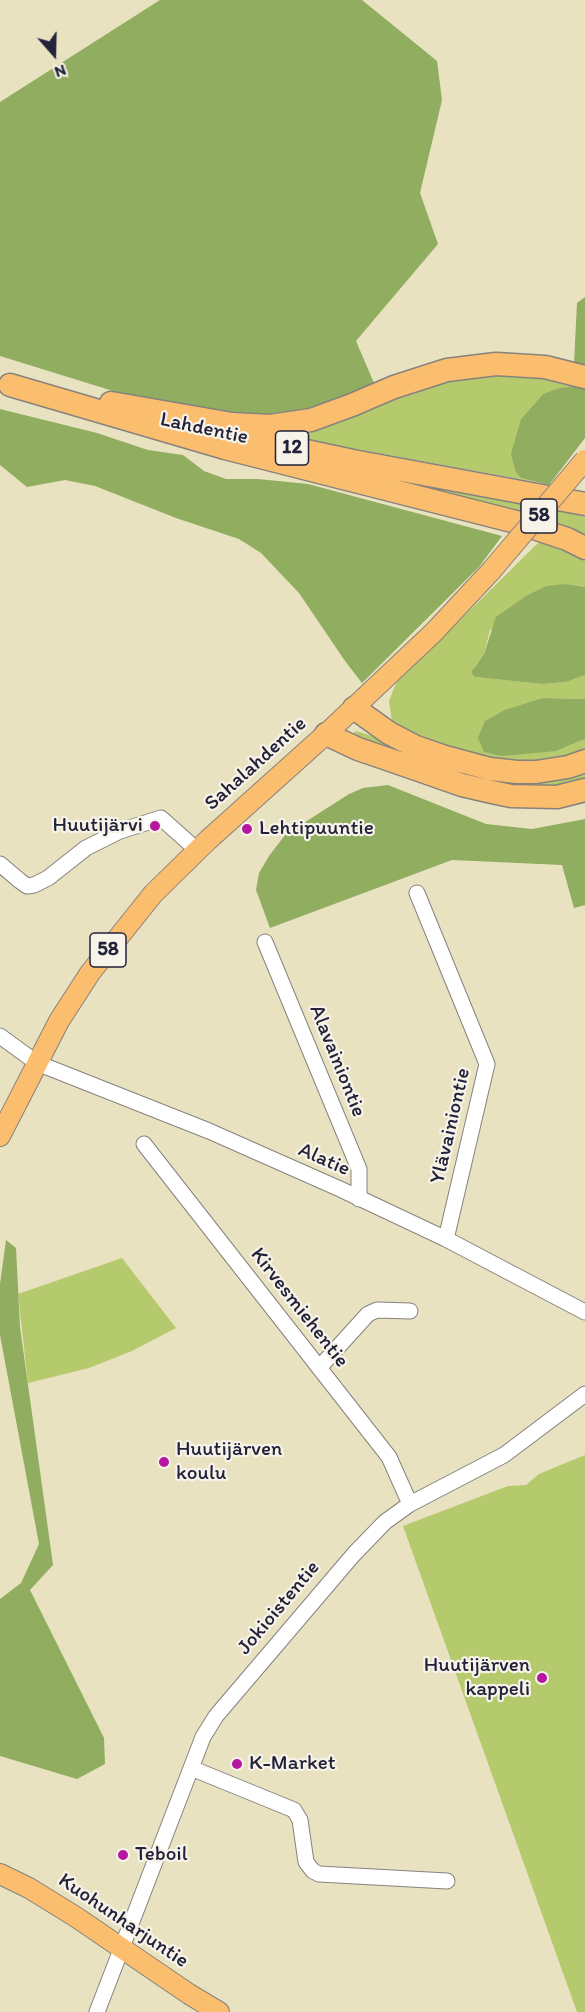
<!DOCTYPE html>
<html>
<head>
<meta charset="utf-8">
<style>
	body { margin:0 }
	#map { position:relative; width:585px; height:2012px; overflow:hidden; background:#e9e2c0; font-family:Itim,sans-serif }
	canvas { display:block }
	.north { position:absolute; left:24px; top:24px; width:60px; height:60px; -webkit-text-stroke:4px #f7f3e8; paint-order:stroke; rotate:160deg; font-size:16px; font-weight:700; line-height:24px; text-align:center; color:#22223b }
	.north::after { content:''; display:block; margin:auto; width:21px; height:27px; background:#22223b; clip-path:polygon(50% 0,100% 100%,50% 72%,0 100%) }
</style>
</head>
<body>
<div id="map">
<canvas width="585" height="2012"></canvas>
<div class="north">N</div>
</div>
<script>
const g = document.querySelector('canvas').getContext('2d');
g.lineJoin = 'round';
function fill(path, color) { g.fillStyle = color; g.fill(path, 'evenodd'); }
const toPath = rows => new Path2D(rows.map(r => 'M' + r).join(''));
function strokePath(path, color, width, dash) { g.strokeStyle = color; g.lineWidth = width; g.lineCap = dash ? 'butt' : 'round'; g.setLineDash(dash || []); g.stroke(path); }
function write(font, color, halo, rows, align = 'center') {
  g.font = font + ' Itim,sans-serif'; g.lineWidth = 4.5; g.setLineDash([]); g.textBaseline = 'middle'; g.strokeStyle = halo; g.fillStyle = color; for (const [text, x, y, turn = 0] of rows) {
    g.save(); g.translate(x, y); g.rotate((+turn || 0) * Math.PI / 180); g.textAlign = isNaN(turn) ? turn : align; if (halo) g.strokeText(text, 0, 0); g.fillText(text, 0, 0); g.restore();
  }
}
fill(toPath([
	[503,374,542,376,577,386,543,394,521,419,521,478,541,483,274,434,326,423,455,379],
	[395,479,526,502,585,517,585,540,393,482],
	[540,541,585,557,585,587,566,584,490,630,484,654,474,667,476,677,542,684,566,682,585,675,585,699,543,698,556,751,585,739,585,753,560,762,498,763,416,737,392,722,389,701,396,683],
	[356,731,379,738,440,763,585,768,585,784,556,790,493,785,351,735],
	[122,1258,176,1328,132,1351,89,1368,28,1383,18,1294],
	[585,1455,585,2012,577,2012,403,1526,508,1486,526,1485,539,1474]
]), '#b5c96d');
fill(toPath([
	[160,0,362,0,437,61,442,100,420,193,438,244,356,341,374,383,319,407,280,418,168,408,0,356,0,102],
	[585,297,585,365,574,363,577,303],
	[577,386,585,388,585,438,549,485,521,478,516,472,511,454,521,419,543,394,560,388],
	[0,409,97,433,148,450,183,455,204,471,226,479,258,479,308,484,502,536,479,567,362,683,345,661,299,593,261,553,239,539,176,518,95,486,65,480,27,487,0,465],
	[566,584,585,587,585,675,566,682,542,684,475,677,471,672,484,654,496,617,526,596,546,586],
	[543,698,585,699,585,739,556,751,502,756,484,752,478,738,485,721,505,710],
	[388,785,486,824,532,829,585,819,585,905,574,908,562,865,452,860,270,928,256,890,259,873,269,856,285,835,349,794,363,788],
	[6,1240,16,1248,20,1327,53,1565,30,1590,104,1738,105,1764,77,1779,0,1756,0,1599,21,1583,39,1544,0,1335,0,1284]
]), '#90ad60');
const minor = toPath([
	[0,864,20,881,27,886,34,885,48,878,86,848,120,831,161,818,197,850],
	[417,893,487,1064,446,1239],
	[265,942,359,1169,359,1199],
	[0,1036,37,1063,209,1131,340,1189,446,1239,585,1312],
	[144,1144,389,1457,410,1504],
	[319,1368,368,1314,377,1310,410,1311],
	[191,1768,294,1810,300,1820,306,1862,313,1871,319,1874,447,1881],
	[97,2012,203,1737,216,1716,354,1554,385,1522,410,1504,504,1455,585,1394]
]);
const major = toPath([
	[0,1136,59,1021,90,973,153,894,208,840,326,734,434,632,491,571],
	[0,1874,29,1888,76,1917,189,1994,219,2012]
]);
const highway = toPath([
	[10,385,225,448,516,522,567,539,585,548],
	[111,403,232,424,270,426,311,420,352,405,394,387,447,370,496,364,545,367,585,377],
	[250,439,353,461,585,504],
	[354,708,389,733,416,747,442,756,490,769,517,772,536,772,568,767,585,761],
	[326,734,358,749,396,762,462,785,492,792,511,796,557,797,585,790]
]);
strokePath(minor, '#86827e', 17);
strokePath(major, '#86827e', 22);
strokePath(highway, '#86827e', 25);
strokePath(minor, '#fff', 15);
strokePath(major, '#fbbd6e', 20);
strokePath(highway, '#fbbd6e', 22);
const majorBridge = toPath([
	[491,571,585,460]
]);
strokePath(majorBridge, '#86827e', 22, []);
strokePath(majorBridge, '#fbbd6e', 20);
for (const [x, y, r, color] of [
	[155,826,6,"#b5179e"],
	[247,829,6,"#b5179e"],
	[164,1462,6,"#b5179e"],
	[542,1678,6,"#b5179e"],
	[237,1764,6,"#b5179e"],
	[123,1855,6,"#b5179e"]
]) { const dot = new Path2D(); dot.arc(x, y, r, 0, 2 * Math.PI); g.fillStyle = color; g.fill(dot); strokePath(dot, '#f7f3e8', 2); }
for (const [x, y, w] of [
	[292,448,33],
	[539,516,36],
	[108,950,36]
]) { const box = new Path2D(); box.roundRect(x - w / 2, y - 17, w, 34, 4.5); g.fillStyle = '#f7f3e8'; g.fill(box); strokePath(box, '#22223b', 1.5); }
write('bold 20px', '#22223b', null, [
	["12",292,448],
	["58",539,516],
	["58",108,950]
]);
write('21px', '#22223b', '#f7f3e8', [
	["Lahdentie",204,429,12],
	["Sahalahdentie",256,764,-42],
	["Alavainiontie",337,1061,68],
	["Ylävainiontie",451,1126,-77],
	["Alatie",324,1160,24],
	["Kirvesmiehentie",299,1308,52],
	["Jokioistentie",279,1608,-50],
	["Kuohunharjuntie",123,1921,34]
]);
write('21px', '#22223b', '#f7f3e8', [
	["Huutijärvi",143,826,"right"],
	["Lehtipuuntie",259,829],
	["Huutijärven",176,1450],
	["koulu",176,1474],
	["Huutijärven",530,1666,"right"],
	["kappeli",530,1690,"right"],
	["K-Market",249,1764],
	["Teboil",135,1855]
], 'left');
</script>
</body>
</html>
